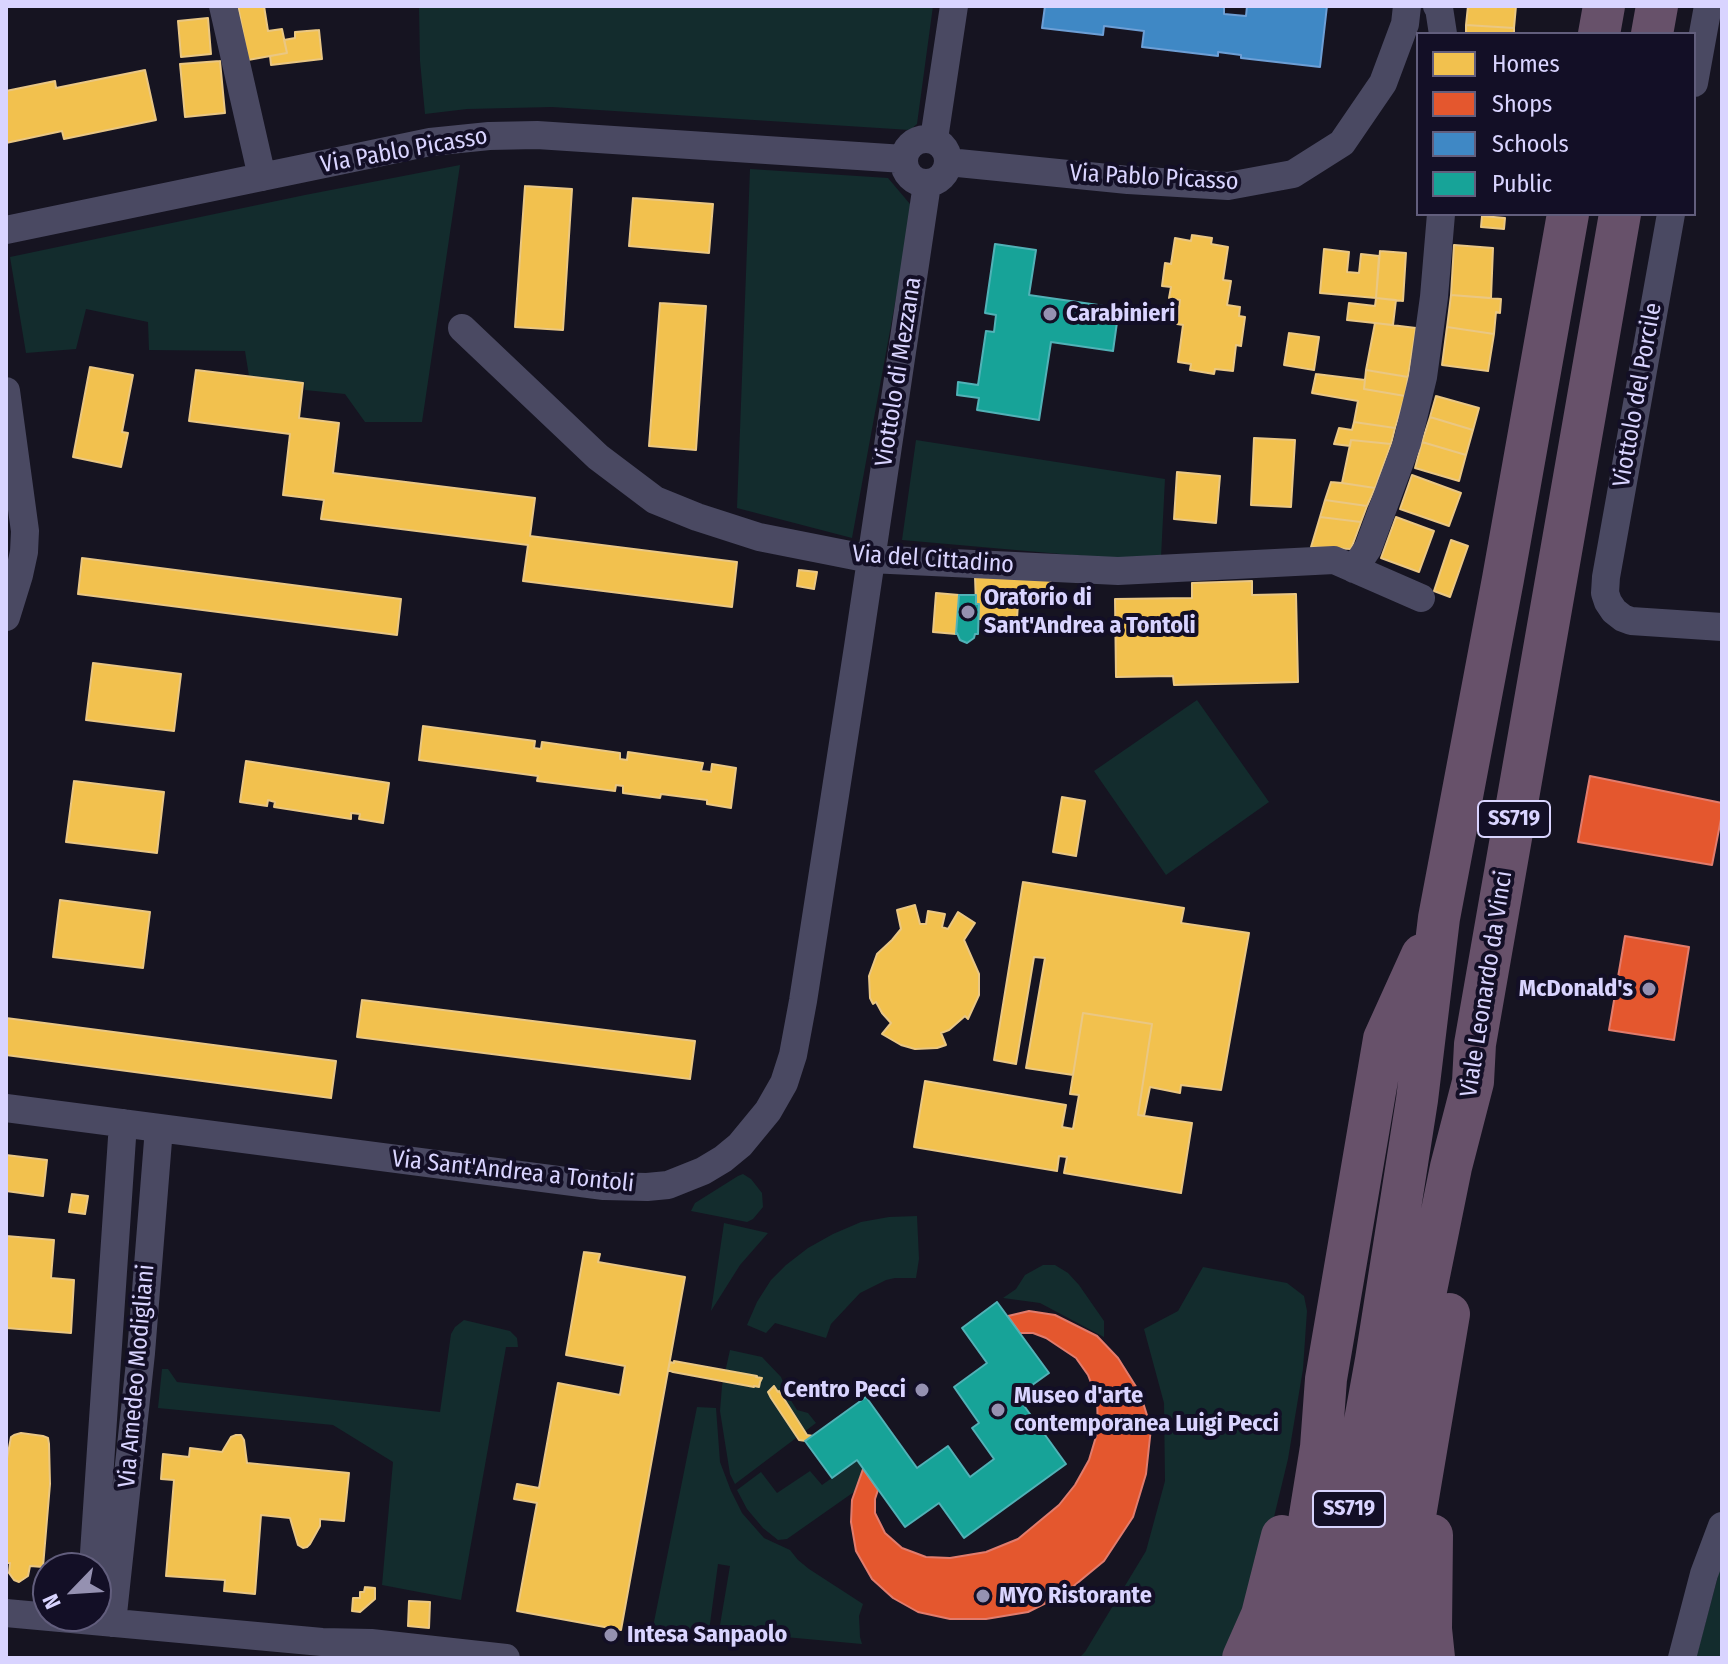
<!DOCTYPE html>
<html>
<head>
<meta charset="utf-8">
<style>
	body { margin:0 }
	#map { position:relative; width:1728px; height:1664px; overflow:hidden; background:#161421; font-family:"Fira Sans Condensed",sans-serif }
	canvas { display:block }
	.frame { position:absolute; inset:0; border:8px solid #d9d4ff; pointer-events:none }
	.legend { position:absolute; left:1416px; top:32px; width:280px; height:184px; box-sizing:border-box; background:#130f26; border:2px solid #625e7d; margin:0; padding:10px 14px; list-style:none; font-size:24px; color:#d9d4ff }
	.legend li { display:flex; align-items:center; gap:16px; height:40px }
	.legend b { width:40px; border:2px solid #625e7d }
	.north { position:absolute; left:32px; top:1552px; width:80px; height:80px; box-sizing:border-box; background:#130f26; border:2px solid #625e7d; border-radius:50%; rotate:245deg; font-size:22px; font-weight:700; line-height:32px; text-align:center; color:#d9d4ff }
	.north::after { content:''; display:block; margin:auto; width:28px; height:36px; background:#9591b1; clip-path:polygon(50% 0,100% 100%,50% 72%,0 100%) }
</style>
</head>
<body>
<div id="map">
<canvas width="1728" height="1664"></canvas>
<div class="frame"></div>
<ul class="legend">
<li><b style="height:22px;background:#f2c14e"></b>Homes</li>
<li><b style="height:22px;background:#e4572e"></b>Shops</li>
<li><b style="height:22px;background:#3f88c5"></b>Schools</li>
<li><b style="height:22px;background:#17a398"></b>Public</li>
</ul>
<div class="north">N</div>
</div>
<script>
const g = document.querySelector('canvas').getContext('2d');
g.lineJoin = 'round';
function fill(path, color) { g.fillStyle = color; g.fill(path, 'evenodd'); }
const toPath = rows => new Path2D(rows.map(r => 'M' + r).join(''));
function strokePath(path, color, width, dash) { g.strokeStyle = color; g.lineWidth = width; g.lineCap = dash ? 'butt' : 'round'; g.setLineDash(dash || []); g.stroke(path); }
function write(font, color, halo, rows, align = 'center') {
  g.font = font + ' "Fira Sans Condensed",sans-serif'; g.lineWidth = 8; g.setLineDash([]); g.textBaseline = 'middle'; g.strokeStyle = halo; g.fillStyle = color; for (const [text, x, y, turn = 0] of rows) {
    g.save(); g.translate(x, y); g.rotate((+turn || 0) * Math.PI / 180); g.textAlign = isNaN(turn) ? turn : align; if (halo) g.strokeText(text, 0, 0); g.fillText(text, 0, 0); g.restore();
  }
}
fill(toPath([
	[419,6,933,6,917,124,910,130,552,107,467,109,425,114,420,61],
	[460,165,422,422,365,422,345,394,305,390,304,382,249,376,245,351,149,350,148,322,86,309,76,349,26,353,10,257,305,195],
	[750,169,888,178,910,204,911,216,852,538,737,508],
	[916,440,1165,479,1161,557,1095,557,902,540],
	[1197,700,1269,802,1166,875,1094,771],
	[743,1174,751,1179,762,1193,763,1207,753,1219,747,1222,691,1211,695,1203,738,1176],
	[917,1216,919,1259,916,1278,895,1278,886,1280,860,1293,831,1324,826,1338,775,1323,766,1333,747,1325,757,1302,771,1280,786,1265,808,1248,833,1234,861,1222,889,1217],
	[724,1223,768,1233,740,1265,711,1311],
	[1043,1265,1055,1265,1068,1273,1079,1285,1104,1321,1104,1337,1040,1303,1003,1298,1016,1289,1025,1275],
	[1203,1267,1287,1283,1304,1296,1307,1311,1303,1369,1288,1459,1245,1637,1231,1658,1079,1658,1085,1652,1146,1551,1165,1481,1164,1403,1144,1329,1178,1311],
	[464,1320,510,1331,517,1338,518,1347,506,1347,461,1600,382,1585,393,1462,333,1425,158,1408,162,1369,168,1369,177,1382,440,1412,451,1334,455,1327],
	[730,1350,762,1357,781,1377,790,1399,797,1410,808,1413,816,1423,735,1484,730,1474,720,1411,722,1386],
	[697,1407,716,1408,720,1462,731,1491,742,1513,764,1538,790,1550,798,1560,809,1569,863,1604,859,1616,860,1637,862,1644,719,1631,730,1566,718,1564,709,1631,653,1627],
	[857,1460,871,1480,787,1539,778,1540,763,1528,747,1509,737,1490,761,1472,777,1493,810,1471,822,1485],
	[1722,1561,1722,1658,1696,1658]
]), '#132c2d');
const homes = toPath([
	[238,6,264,6,268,31,282,29,287,53,248,60,238,6],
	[1468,6,1516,6,1514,28,1466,25,1468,6],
	[208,18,211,54,181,57,178,21,208,18],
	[1466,25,1514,28,1514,34,1466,34,1466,25],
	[319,30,322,59,271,65,270,56,287,53,284,40,295,38,295,32,319,30],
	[220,61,225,113,185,117,180,64,220,61],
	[145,70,156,120,64,139,62,131,6,143,6,91,55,81,56,88,145,70],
	[525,186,572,189,563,330,515,327,525,186],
	[633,198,713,204,709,253,629,246,633,198],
	[1482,216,1505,218,1504,229,1481,227,1482,216],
	[1192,235,1212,238,1211,244,1228,247,1223,280,1231,281,1227,305,1240,307,1239,316,1245,317,1241,346,1236,345,1233,371,1215,369,1214,374,1190,370,1191,364,1178,362,1183,325,1177,324,1180,300,1169,298,1171,287,1162,286,1165,263,1171,264,1175,238,1191,241,1192,235],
	[1454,245,1493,248,1491,298,1451,295,1454,245],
	[1324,249,1349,252,1347,272,1359,273,1361,254,1379,256,1376,298,1320,293,1324,249],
	[1380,251,1406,253,1403,301,1376,298,1380,251],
	[1451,295,1501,299,1500,313,1496,312,1494,334,1447,327,1451,295],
	[1376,298,1396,300,1393,325,1347,320,1349,303,1375,306,1376,298],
	[660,303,706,306,696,450,649,446,660,303],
	[1375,323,1416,328,1408,377,1366,370,1375,323],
	[1447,327,1494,334,1488,371,1442,365,1447,327],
	[1289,333,1319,337,1314,370,1284,365,1289,333],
	[90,367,133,375,122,432,128,433,121,467,73,457,90,367],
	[196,370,303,383,299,418,339,423,333,473,535,498,530,536,737,562,732,607,523,581,528,545,321,519,324,500,283,495,290,434,189,421,196,370],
	[1366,370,1408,377,1405,396,1364,389,1366,370],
	[1316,374,1365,380,1364,389,1405,396,1395,428,1354,422,1358,401,1312,393,1316,374],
	[1436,396,1479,408,1473,430,1430,417,1436,396],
	[1430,417,1473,430,1466,455,1422,442,1430,417],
	[1354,422,1395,428,1391,444,1351,440,1350,446,1334,444,1339,428,1352,430,1354,422],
	[1254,438,1295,440,1291,507,1251,505,1254,438],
	[1351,440,1391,444,1375,488,1342,483,1351,440],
	[1422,442,1466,455,1459,481,1415,468,1422,442],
	[1177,472,1220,476,1216,523,1174,519,1177,472],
	[1412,475,1461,493,1449,526,1400,509,1412,475],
	[1331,482,1342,483,1375,488,1367,506,1325,500,1331,482],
	[1325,500,1367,506,1361,522,1320,517,1325,500],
	[1320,517,1361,522,1351,549,1311,547,1320,517],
	[1396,517,1434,531,1419,572,1381,558,1396,517],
	[1451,540,1468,546,1450,597,1434,591,1451,540],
	[82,558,401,599,397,635,78,594,82,558],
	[799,570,817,572,814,589,797,586,799,570],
	[975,577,1051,579,1050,603,1018,603,1017,619,978,619,979,604,976,604,975,577],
	[1252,581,1252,595,1296,594,1298,682,1174,685,1173,676,1116,677,1115,599,1192,598,1192,583,1252,581],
	[936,593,959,595,956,634,933,632,936,593],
	[93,663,181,674,174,731,86,720,93,663],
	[423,726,535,741,534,748,541,749,542,742,620,753,620,759,627,760,628,752,703,763,701,771,711,772,712,764,736,768,731,808,707,804,707,800,661,794,660,798,623,793,623,786,616,785,615,791,537,781,538,776,419,760,423,726],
	[246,761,389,783,383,823,359,819,360,814,351,813,351,819,274,807,275,802,268,800,267,806,240,802,246,761],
	[74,781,164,792,157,853,66,842,74,781],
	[1062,797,1085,801,1076,856,1053,852,1062,797],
	[1023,882,1184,908,1181,923,1249,933,1221,1090,1181,1085,1180,1093,1150,1087,1144,1116,1138,1115,1152,1024,1083,1013,1073,1075,1026,1068,1045,958,1034,957,1016,1064,994,1060,1023,882],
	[60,900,150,912,143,968,53,957,60,900],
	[915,905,920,924,926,924,928,911,945,914,942,927,948,929,958,912,975,923,964,940,979,974,979,995,968,1019,965,1016,949,1030,941,1033,946,1045,937,1048,915,1049,901,1045,882,1034,891,1023,882,1013,876,1002,873,1004,870,998,869,976,877,954,892,940,901,929,897,910,915,905],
	[362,1000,695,1041,690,1079,357,1037,362,1000],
	[1083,1013,1152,1024,1138,1115,1192,1123,1181,1193,1064,1173,1067,1157,1059,1156,1057,1171,914,1147,925,1081,1066,1105,1062,1127,1073,1129,1079,1095,1070,1094,1083,1013],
	[6,1018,336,1061,331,1098,6,1055,6,1018],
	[6,1155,47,1160,43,1196,6,1191,6,1155],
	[72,1194,88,1196,85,1214,69,1212,72,1194],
	[6,1236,54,1240,51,1278,74,1280,71,1333,6,1328,6,1236],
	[584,1252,600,1254,598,1262,685,1277,621,1630,517,1611,537,1503,514,1499,517,1484,539,1488,558,1383,620,1395,625,1366,566,1355,584,1252],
	[674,1361,757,1376,756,1377,762,1378,760,1382,759,1387,754,1386,754,1387,673,1372,668,1370,670,1362,674,1363,674,1361],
	[774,1386,778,1392,779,1391,807,1435,813,1436,806,1441,799,1440,771,1398,768,1392,774,1386],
	[21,1433,43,1436,48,1438,49,1444,50,1484,43,1567,30,1566,28,1576,19,1582,14,1580,9,1573,10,1563,6,1563,6,1464,11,1437,14,1435,21,1433],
	[236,1435,241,1435,244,1440,247,1463,349,1473,344,1521,320,1519,320,1526,310,1544,307,1547,303,1548,298,1545,290,1518,261,1515,255,1594,224,1591,225,1580,166,1576,174,1480,161,1479,163,1454,189,1457,190,1448,222,1452,231,1437,236,1435],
	[365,1587,375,1588,375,1599,360,1612,352,1611,353,1598,360,1598,360,1592,364,1592,365,1587],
	[409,1601,430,1602,429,1628,408,1626,409,1601]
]);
fill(homes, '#f2c14e');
strokePath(homes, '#eac783', 2);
const shops = toPath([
	[1590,776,1722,803,1722,814,1712,865,1578,842,1590,776],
	[1625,936,1689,947,1674,1040,1609,1030,1625,936],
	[1029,1311,1055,1315,1097,1336,1118,1358,1140,1393,1151,1428,1146,1474,1133,1517,1104,1561,1064,1594,1028,1612,986,1619,950,1619,918,1612,893,1598,872,1579,856,1551,851,1522,852,1500,863,1469,878,1490,875,1499,875,1513,885,1533,902,1548,926,1557,950,1558,986,1552,1018,1539,1059,1505,1075,1485,1089,1460,1098,1430,1097,1398,1088,1375,1076,1358,1046,1338,1033,1333,1020,1333,1008,1316,1029,1311]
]);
fill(shops, '#e4572e');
strokePath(shops, '#e17c6d', 2);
const schools = toPath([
	[1045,6,1224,6,1224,14,1246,16,1247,6,1327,6,1320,67,1241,58,1241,55,1218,52,1218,56,1142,47,1144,31,1104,26,1103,35,1042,28,1045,6]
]);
fill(schools, '#3f88c5');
strokePath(schools, '#6d9fd6', 2);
const public = toPath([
	[995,244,1036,250,1029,295,1119,308,1113,351,1051,342,1039,420,977,410,979,398,957,395,958,382,978,385,986,331,994,332,996,315,985,313,995,244],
	[959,595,976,595,976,604,979,604,978,634,975,634,974,638,967,643,960,640,957,633,956,634,959,595],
	[997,1302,1049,1373,1017,1396,1066,1464,964,1538,939,1503,905,1527,857,1460,832,1478,805,1441,866,1397,917,1468,948,1446,970,1477,994,1459,972,1428,979,1423,954,1387,987,1363,962,1328,997,1302]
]);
fill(public, '#17a398');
strokePath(public, '#51b2b7', 2);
strokePath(toPath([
	[223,6,262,177],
	[1437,6,1439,8,1443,34],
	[1694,83,1708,6],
	'904 161a22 22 0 1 1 44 0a22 22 0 1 1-44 0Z',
	[934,139,954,6],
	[948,162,1128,180,1228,186,1293,174,1342,143,1383,83,1405,24,1407,6],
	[1671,214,1606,577,1605,593,1608,602,1614,611,1623,618,1631,621,1722,627],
	[6,230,430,142,489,136,537,135,904,159],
	[462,328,598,457,655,500,697,517,759,537,870,559,1118,571,1334,560,1421,598],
	[6,391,25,531,24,552,19,575,6,617],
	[1354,569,1368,548,1407,443,1423,377,1434,297,1441,214],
	[6,1108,604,1186,647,1187,668,1185,703,1171,723,1159,740,1145,768,1111,784,1083,793,1055,803,1001,858,647,927,184],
	[93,1568,123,1123],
	[6,1613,322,1642,371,1643,506,1658],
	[112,1623,141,1353,159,1128],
	[1682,1658,1704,1574,1722,1526]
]), '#4a4962', 28);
strokePath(toPath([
	[1599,34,1604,6],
	[1652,34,1657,6],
	[1432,1535,1431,1629,1434,1658],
	[1243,1658,1262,1615,1282,1536],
	[1287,1658,1321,1447,1326,1379,1384,1039,1422,955],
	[1322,1658,1376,1360,1417,1100,1439,918,1503,579,1568,214],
	[1359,1658,1409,1374,1451,1167,1473,1082,1475,1044,1620,214],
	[1391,1658,1449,1314]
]), '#67516a', 42);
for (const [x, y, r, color] of [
	[1050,314,8,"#9591b1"],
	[968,612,8,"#9591b1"],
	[1649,989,8,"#9591b1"],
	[922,1390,8,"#9591b1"],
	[998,1410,8,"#9591b1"],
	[983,1596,8,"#9591b1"],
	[611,1635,8,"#9591b1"]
]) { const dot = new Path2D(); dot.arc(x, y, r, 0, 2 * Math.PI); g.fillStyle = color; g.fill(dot); strokePath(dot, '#130f26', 3); }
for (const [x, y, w] of [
	[1514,819,72],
	[1349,1509,72]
]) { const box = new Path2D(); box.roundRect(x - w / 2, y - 18, w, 36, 6); g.fillStyle = '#130f26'; g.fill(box); strokePath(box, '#d9d4ff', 2); }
write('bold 22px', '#d9d4ff', null, [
	["SS719",1514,819],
	["SS719",1349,1509]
]);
write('24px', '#d9d4ff', '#130f26', [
	["Via Pablo Picasso",404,151,-10],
	["Via Pablo Picasso",1154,178,3],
	["Viottolo di Mezzana",899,372,-81],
	["Viottolo del Porcile",1638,395,-80],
	["Via del Cittadino",933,560,4],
	["Viale Leonardo da Vinci",1487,984,-81],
	["Via Sant'Andrea a Tontoli",513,1172,6],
	["Via Amedeo Modigliani",137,1376,-85]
]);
write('bold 24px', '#d9d4ff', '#130f26', [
	["Carabinieri",1066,314],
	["Oratorio di",984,598],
	["Sant'Andrea a Tontoli",984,626],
	["McDonald's",1633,989,"right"],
	["Centro Pecci",906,1390,"right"],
	["Museo d'arte",1014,1396],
	["contemporanea Luigi Pecci",1014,1424],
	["MYO Ristorante",999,1596],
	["Intesa Sanpaolo",627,1635]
], 'left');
</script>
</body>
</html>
